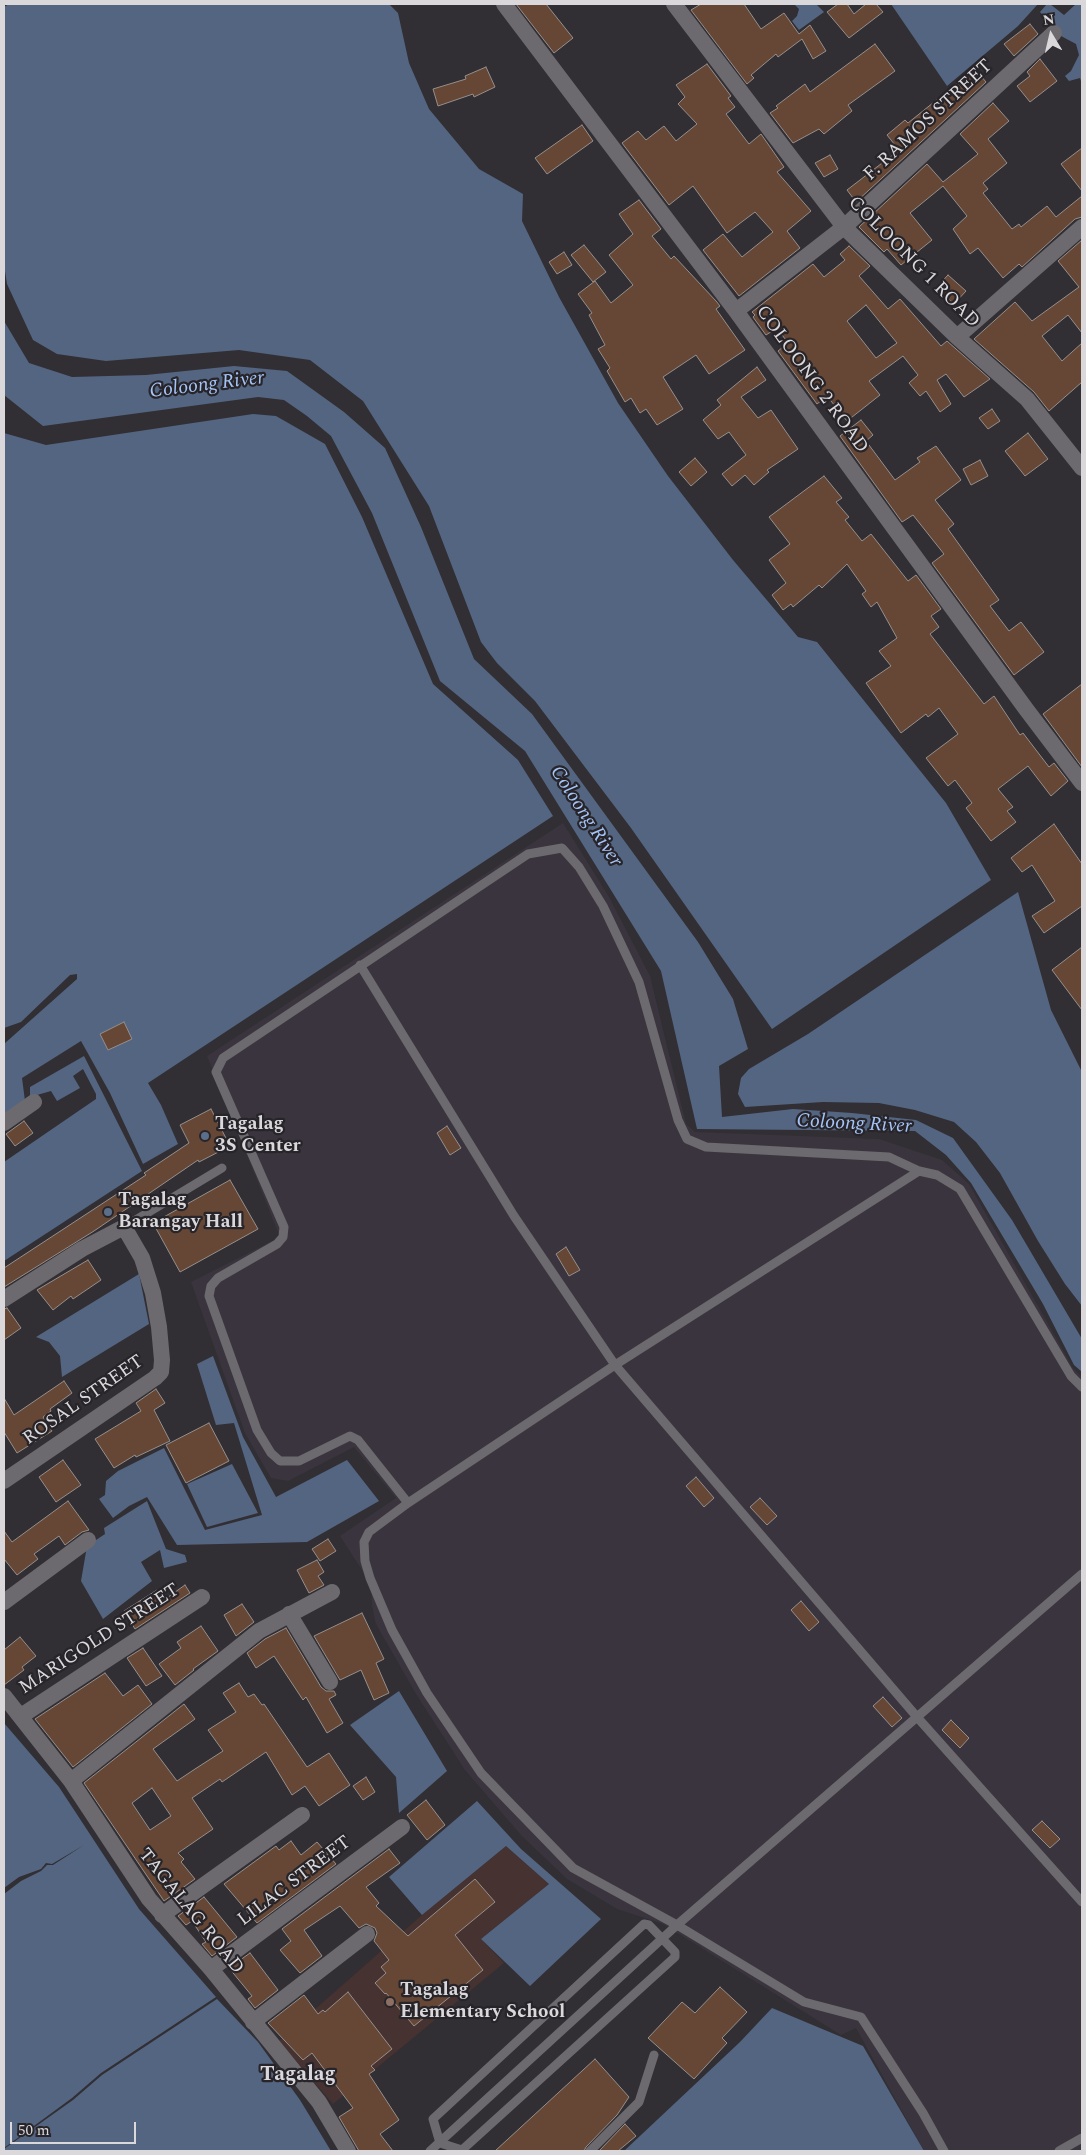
<!DOCTYPE html>
<html>
<head>
<meta charset="utf-8">
<style>
	body { margin:0 }
	#map { position:relative; width:1086px; height:2155px; overflow:hidden; background:#312f33; font-family:Spectral,serif }
	canvas { display:block }
	.frame { position:absolute; inset:0; border:5px solid #dad8db; pointer-events:none }
	.north { position:absolute; left:1026px; top:10px; width:50px; height:50px; -webkit-text-stroke:4px #272529; paint-order:stroke; rotate:351deg; font-size:14px; font-weight:700; line-height:20px; text-align:center; color:#dad8db }
	.north::after { content:''; display:block; margin:auto; width:18px; height:22px; background:#dad8db; clip-path:polygon(50% 0,100% 100%,50% 72%,0 100%) }
	.scale { position:absolute; left:10px; top:2122px; width:126px; height:22px; box-sizing:border-box; border:2px solid #dad8db; border-top:0; padding-left:6px; font-size:15px; line-height:18px; white-space:nowrap; color:#dad8db; -webkit-text-stroke:4px #272529; paint-order:stroke }
</style>
</head>
<body>
<div id="map">
<canvas width="1086" height="2155"></canvas>
<div class="frame"></div>
<div class="north">N</div>
<div class="scale">50 m</div>
</div>
<script>
const g = document.querySelector('canvas').getContext('2d');
g.lineJoin = 'round';
function fill(path, color) { g.fillStyle = color; g.fill(path, 'evenodd'); }
const toPath = rows => new Path2D(rows.map(r => 'M' + r).join(''));
function strokePath(path, color, width, dash) { g.strokeStyle = color; g.lineWidth = width; g.lineCap = dash ? 'butt' : 'round'; g.setLineDash(dash || []); g.stroke(path); }
function write(font, color, halo, rows, align = 'center') {
  g.font = font + ' Spectral,serif'; g.lineWidth = 4.5; g.setLineDash([]); g.textBaseline = 'middle'; g.strokeStyle = halo; g.fillStyle = color; for (const [text, x, y, turn = 0] of rows) {
    g.save(); g.translate(x, y); g.rotate((+turn || 0) * Math.PI / 180); g.textAlign = isNaN(turn) ? turn : align; if (halo) g.strokeText(text, 0, 0); g.fillText(text, 0, 0); g.restore();
  }
}
fill(toPath([
	[563,823,609,897,650,976,686,1124,695,1132,879,1139,942,1160,969,1184,1073,1368,1082,1377,1082,2151,924,2151,856,2028,841,2035,663,1924,617,1909,567,1879,521,1835,465,1770,416,1694,376,1624,372,1606,371,1584,340,1536,396,1498,354,1447,288,1481,271,1478,245,1433,191,1282,280,1237,207,1056]
]), '#3a343e');
fill(toPath([
	[506,1846,549,1884,481,1939,504,1963,333,2104,279,2041,422,1915]
]), '#463230');
fill(toPath([
	[9,4,389,4,398,13,409,63,429,109,479,169,523,194,522,221,559,297,618,403,668,476,733,560,798,637,817,642,946,803,991,880,772,1029,631,828,535,701,497,663,481,642,429,506,363,401,310,360,239,350,106,361,57,354,33,340,7,284,4,264,4,7],
	[794,4,816,4,824,12,799,30,792,21,797,16,799,9],
	[891,4,1038,4,1018,26,947,86],
	[1047,4,1050,4,1064,15,1076,4,1082,4,1082,84,1080,78,1069,81,1065,76,1071,71,1079,55,1076,44,1061,36,1040,12],
	[4,321,29,363,72,377,146,375,234,366,287,371,344,412,385,448,421,527,474,659,532,714,698,942,733,999,748,1049,719,1066,722,1117,793,1109,852,1113,916,1120,953,1138,1012,1220,1082,1339,1082,1372,1074,1365,1043,1304,971,1183,946,1155,915,1131,697,1129,661,971,525,751,440,681,372,513,331,436,307,416,284,400,258,397,43,426,4,395],
	[253,414,276,416,325,444,362,517,433,684,518,760,553,816,148,1083,161,1105,178,1144,143,1164,110,1093,81,1041,22,1078,25,1101,4,1114,4,1044,77,979,77,974,70,975,21,1022,4,1028,4,433,46,445],
	[1018,892,1051,1010,1082,1072,1082,1306,1065,1284,1038,1241,1000,1173,976,1142,954,1122,915,1110,879,1103,823,1102,745,1107,738,1094,741,1078,749,1069,808,1034],
	[84,1056,142,1171,4,1261,4,1162,96,1099,96,1094,83,1069,73,1076,80,1088,57,1101,51,1091,30,1097,30,1087],
	[139,1274,149,1324,62,1377,60,1356,49,1342,36,1337],
	[213,1356,243,1437,276,1497,347,1460,379,1501,307,1542,177,1545,147,1497,129,1506,113,1518,99,1499,105,1495,106,1481,118,1471,164,1448,205,1530,262,1515,234,1423,216,1425,197,1364],
	[232,1464,258,1513,207,1527,187,1484],
	[147,1501,166,1549,185,1555,187,1562,164,1568,160,1550,141,1562,152,1581,103,1619,81,1581,87,1546,105,1534,104,1528],
	[399,1691,447,1771,399,1813,396,1777,350,1725],
	[4,1723,59,1787,139,1909,216,1997,101,2073,72,2098,4,2148,4,1894,21,1881,41,1871,47,1865,53,1865,84,1845,52,1864,46,1863,41,1869,19,1877,4,1888],
	[477,1801,521,1849,601,1919,530,1986,481,1939,549,1884,506,1846,422,1915,389,1877],
	[217,1999,258,2042,300,2100,331,2151,4,2151,4,2149,73,2100,102,2075],
	[772,2008,863,2046,924,2151,624,2151,740,2042]
]), '#546582');
const building = toPath([
	[516,4,546,4,573,38,554,53,516,4],
	[701,4,744,4,761,29,784,13,799,34,810,25,826,51,813,59,802,39,778,57,776,54,751,75,754,78,747,84,691,10,701,4],
	[838,4,847,4,854,14,866,4,876,4,883,12,849,38,827,12,838,4],
	[1030,24,1038,34,1014,56,1004,44,1030,24],
	[875,44,895,71,848,105,852,111,824,134,819,129,793,143,770,113,778,108,776,106,805,84,810,92,875,44],
	[1040,59,1057,81,1030,102,1017,86,1030,76,1027,72,1040,59],
	[707,64,731,96,728,98,735,107,726,114,749,144,761,134,784,167,777,172,811,211,787,231,800,248,739,296,703,250,723,234,742,257,773,232,755,212,727,233,693,186,669,205,622,143,638,131,646,140,664,126,676,141,697,124,678,104,685,97,676,85,707,64],
	[486,67,495,87,474,97,473,94,438,106,433,89,466,79,465,76,486,67],
	[975,69,986,82,856,202,847,190,899,150,887,135,905,120,908,123,975,69],
	[993,103,1009,121,988,139,1007,163,983,183,988,189,983,193,1012,229,1019,224,1021,227,1047,206,1056,217,1082,196,1082,217,1075,219,1022,267,1019,264,1003,278,978,248,970,254,953,229,967,216,943,186,910,213,932,240,901,265,887,249,884,252,859,227,927,164,943,182,978,154,960,134,993,103],
	[582,125,593,141,547,174,535,158,582,125],
	[1082,148,1082,191,1061,164,1082,148],
	[830,155,838,169,824,177,815,163,830,155],
	[639,200,661,229,652,236,671,259,674,256,716,301,720,306,716,309,745,350,709,374,696,355,663,377,683,409,657,425,646,409,640,413,631,398,625,402,607,371,610,368,598,349,605,345,589,315,592,313,578,294,595,281,611,303,633,285,609,255,633,234,619,214,639,200],
	[1082,240,1082,333,1068,315,1042,336,1062,361,1082,343,1082,382,1049,411,1034,392,974,339,1015,302,1032,321,1079,287,1058,261,1082,240],
	[584,245,606,272,593,282,571,255,584,245],
	[849,246,870,266,859,276,888,309,900,299,941,346,947,341,990,379,964,397,946,374,937,380,951,404,940,412,926,391,920,396,909,383,918,375,903,356,869,381,880,395,847,421,827,396,817,404,778,351,788,343,777,328,766,335,753,317,755,315,752,312,813,264,824,277,845,260,840,254,849,246],
	[866,305,897,343,876,358,847,321,866,305],
	[564,252,572,265,557,274,549,262,564,252],
	[948,275,966,291,954,304,936,288,948,275],
	[757,367,766,380,741,397,758,418,771,410,798,449,767,470,769,472,754,485,745,475,732,486,722,474,746,455,729,432,718,439,703,420,721,405,717,400,757,367],
	[992,409,1000,421,988,429,979,418,992,409],
	[861,420,873,435,866,441,895,480,920,462,917,458,936,446,961,480,935,500,954,524,948,529,999,600,990,606,1009,631,1021,622,1044,652,1014,675,932,563,944,554,913,515,902,522,840,436,861,420],
	[1028,433,1048,459,1025,476,1005,451,1028,433],
	[695,458,707,472,691,486,679,472,695,458],
	[980,460,988,476,971,485,963,469,980,460],
	[824,476,842,498,836,502,849,517,845,520,862,541,871,534,908,581,916,575,941,609,931,616,939,627,930,634,984,704,994,696,1020,735,1023,733,1049,767,1054,763,1068,781,1051,796,1028,766,998,789,1013,807,1007,811,1016,822,991,841,966,808,972,803,955,780,948,786,926,758,958,734,939,708,928,717,926,714,901,733,866,683,891,666,879,651,897,638,877,602,871,607,862,594,866,591,847,564,822,588,819,585,793,607,791,604,783,610,772,595,786,583,769,560,790,544,769,517,824,476],
	[1082,684,1082,767,1043,714,1082,684],
	[1054,824,1082,864,1082,906,1044,933,1032,916,1055,901,1032,865,1022,872,1011,858,1054,824],
	[1082,947,1082,1010,1052,970,1082,947],
	[124,1022,132,1039,108,1050,100,1034,124,1022],
	[211,1109,230,1146,199,1162,198,1160,94,1231,4,1287,4,1268,146,1175,144,1173,189,1143,180,1125,211,1109],
	[24,1121,33,1133,15,1146,6,1134,24,1121],
	[447,1126,461,1148,450,1155,437,1133,447,1126],
	[230,1180,258,1229,180,1272,153,1223,230,1180],
	[566,1247,580,1270,569,1276,556,1254,566,1247],
	[88,1260,101,1280,73,1299,71,1296,53,1310,37,1290,88,1260],
	[7,1308,21,1328,4,1340,4,1309,7,1308],
	[64,1381,72,1393,50,1409,51,1411,43,1417,52,1431,17,1453,4,1432,4,1398,14,1415,64,1381],
	[156,1389,165,1403,154,1410,170,1441,136,1457,135,1455,114,1468,95,1439,141,1411,136,1403,156,1389],
	[209,1423,229,1461,186,1483,166,1445,209,1423],
	[63,1460,81,1485,56,1502,39,1477,63,1460],
	[696,1477,714,1498,704,1507,686,1486,696,1477],
	[760,1498,777,1516,767,1525,750,1507,760,1498],
	[68,1501,89,1530,82,1532,65,1545,59,1536,34,1554,38,1559,17,1575,4,1559,4,1531,12,1542,68,1501],
	[328,1539,336,1551,320,1561,312,1549,328,1539],
	[317,1560,324,1572,318,1576,324,1585,309,1593,297,1570,317,1560],
	[185,1585,190,1593,135,1629,124,1611,157,1590,164,1600,185,1585],
	[801,1601,819,1622,809,1631,791,1610,801,1601],
	[242,1604,254,1622,236,1636,224,1615,242,1604],
	[362,1613,384,1659,376,1663,389,1693,374,1700,361,1670,340,1680,314,1636,362,1613],
	[201,1626,218,1651,193,1669,194,1670,175,1685,159,1664,181,1648,177,1642,201,1626],
	[286,1628,321,1687,326,1691,334,1691,336,1695,329,1699,343,1723,327,1733,306,1697,303,1700,274,1656,256,1668,247,1653,265,1639,286,1628],
	[20,1637,36,1656,22,1667,24,1670,4,1685,4,1650,20,1637],
	[143,1648,162,1676,146,1686,127,1658,143,1648],
	[105,1673,123,1696,138,1685,152,1704,73,1767,35,1719,105,1673],
	[239,1683,248,1697,254,1694,262,1705,264,1704,307,1767,329,1753,350,1785,319,1806,305,1786,292,1795,266,1752,222,1782,220,1779,192,1798,213,1829,178,1853,184,1859,181,1862,195,1879,164,1901,84,1783,184,1704,195,1719,153,1749,177,1781,195,1769,223,1751,208,1730,236,1712,223,1693,239,1683],
	[152,1788,171,1816,150,1830,132,1803,152,1788],
	[883,1697,902,1718,892,1727,873,1706,883,1697],
	[951,1720,969,1738,960,1748,942,1730,951,1720],
	[366,1777,375,1792,363,1800,353,1786,366,1777],
	[426,1800,445,1825,427,1840,407,1815,426,1800],
	[1042,1821,1060,1839,1050,1848,1032,1830,1042,1821],
	[291,1841,301,1855,317,1842,336,1864,257,1923,224,1884,276,1846,279,1850,291,1841],
	[389,1849,400,1863,366,1887,379,1903,376,1906,408,1936,475,1879,495,1902,455,1935,483,1970,414,2026,386,1993,385,1994,375,1983,386,1973,381,1967,389,1960,374,1941,377,1933,375,1928,366,1924,359,1928,340,1906,304,1930,322,1956,300,1973,280,1950,291,1941,282,1929,389,1849],
	[204,1897,237,1937,212,1956,202,1944,206,1942,192,1921,186,1925,178,1916,204,1897],
	[250,1953,278,1990,255,2008,248,1999,252,1996,229,1968,250,1953],
	[720,1987,747,2012,722,2038,727,2043,694,2079,648,2038,682,2002,695,2013,720,1987],
	[348,1992,392,2049,371,2066,375,2070,369,2074,399,2120,380,2134,393,2151,359,2151,339,2117,353,2108,312,2053,303,2060,268,2023,304,1995,318,2014,323,2010,325,2012,348,1992],
	[595,2059,629,2097,617,2115,586,2147,584,2151,495,2151,595,2059],
	[625,2124,636,2136,618,2151,599,2151,625,2124]
]);
fill(building, '#664735');
strokePath(building, '#958f8d', 1);
strokePath(toPath([
	[360,965,514,1216,615,1365,917,1717,1082,1902],
	[919,1171,615,1365,408,1503,369,1532,364,1542,365,1561,370,1578,392,1630,427,1693,481,1773,573,1868,677,1925,804,2002,861,2017,923,2113,944,2151],
	[124,1227,222,1168],
	[408,1503,358,1440,350,1436,299,1461,280,1461,271,1453,257,1430,209,1296,211,1286,218,1278,277,1244,283,1237,284,1227,216,1072,223,1058,528,854,562,848,579,867,603,906,639,982,678,1120,687,1139,706,1147,889,1157,919,1171,937,1175,960,1189,1071,1376,1082,1387],
	[644,1924,649,1925,675,1952,675,1957,462,2150,440,2143,433,2119,644,1924],
	[430,2151,677,1925,1082,1574],
	[590,2151,639,2102,654,2055],
	[1059,2151,1082,2138]
]), '#6c6a6e', 9);
strokePath(toPath([
	[504,4,736,311,1026,709,1082,783],
	[674,4,844,227,957,337,1027,399,1082,468],
	[736,311,844,227,1054,33],
	[957,337,1082,227],
	[4,1123,34,1102],
	[4,1299,82,1249,124,1227,142,1258,153,1293,159,1327,162,1360,161,1372,155,1378,4,1481],
	[4,1602,88,1540],
	[289,1614,330,1682],
	[4,1696,71,1781,149,1899,211,1969,319,2102,348,2151],
	[21,1716,202,1597],
	[71,1781,259,1631,332,1592],
	[162,1915,302,1815],
	[211,1969,402,1827],
	[253,2022,367,1934]
]), '#6c6a6e', 16);
for (const [x, y, r, color] of [
	[205,1136,5,"#5c6f8a"],
	[108,1212,5,"#5c6f8a"],
	[390,2002,5,"#8d6e63"]
]) { const dot = new Path2D(); dot.arc(x, y, r, 0, 2 * Math.PI); g.fillStyle = color; g.fill(dot); strokePath(dot, '#272529', 2); }
write('19px', '#dad8db', '#272529', [
	["F. RAMOS STREET",929,121,-43],
	["COLOONG 1 ROAD",913,263,45],
	["COLOONG 2 ROAD",811,380,54],
	["ROSAL STREET",84,1401,-35],
	["MARIGOLD STREET",100,1640,-33],
	["LILAC STREET",295,1882,-37],
	["TAGALAG ROAD",190,1912,51]
]);
write('bold 19px', '#dad8db', '#272529', [
	["Tagalag",215,1125],
	["3S Center",215,1147],
	["Tagalag",118,1201],
	["Barangay Hall",118,1223],
	["Tagalag",400,1991],
	["Elementary School",400,2013]
], 'left');
write('italic 20px', '#a5c4f8', '#272529', [
	["Coloong River",207,386,-7],
	["Coloong River",585,817,57],
	["Coloong River",854,1125,3]
]);
write('bold 21px', '#dbd8dd', '#272529', [
	["Tagalag",298,2076]
]);
</script>
</body>
</html>
